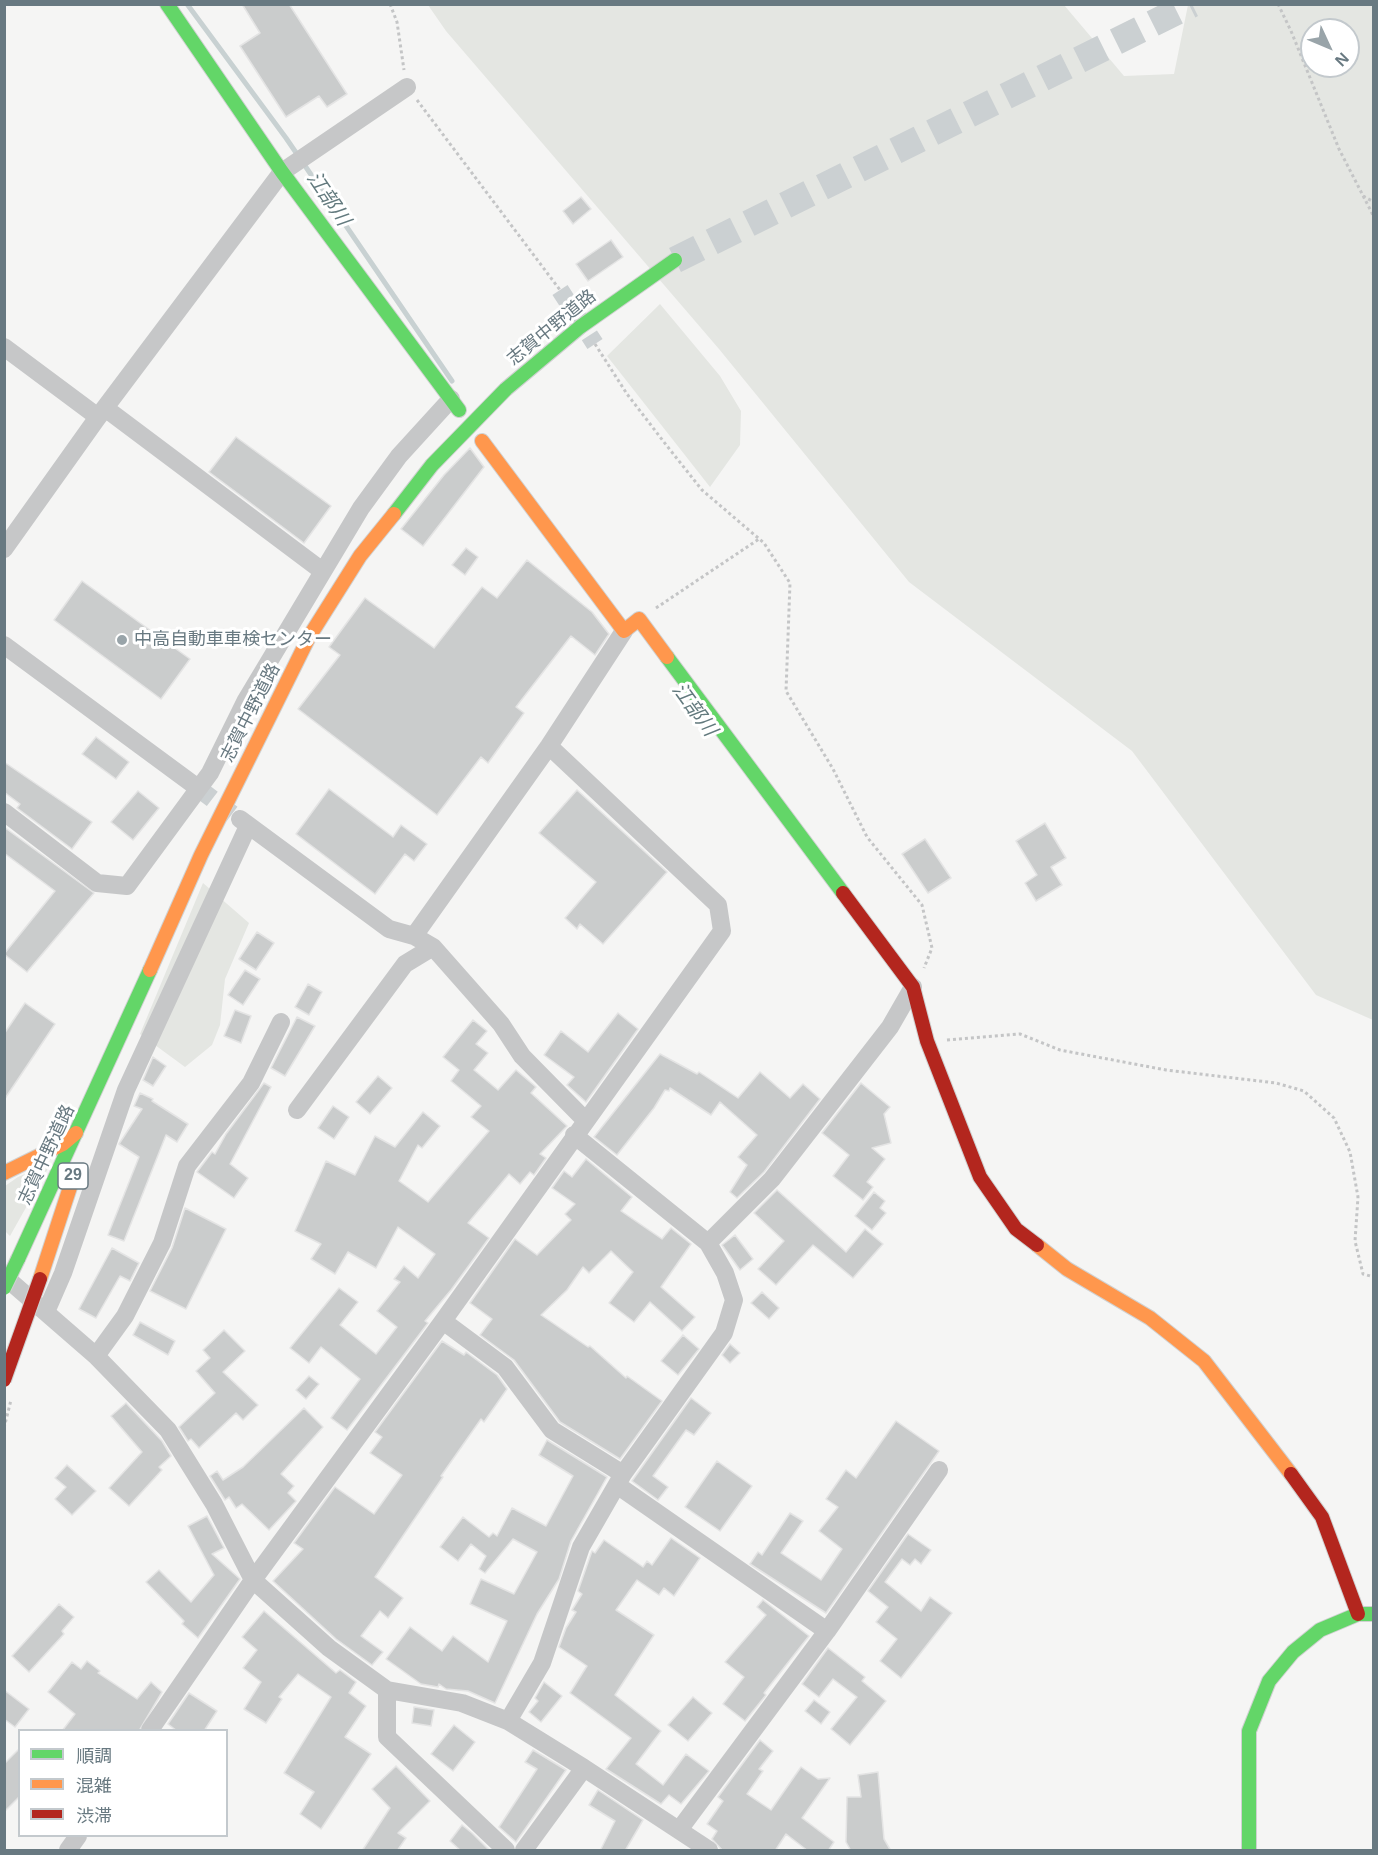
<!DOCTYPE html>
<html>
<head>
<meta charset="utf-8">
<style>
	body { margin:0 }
	#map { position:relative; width:1378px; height:1855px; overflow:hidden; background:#f5f5f4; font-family:Helvetica,"Noto Sans JP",sans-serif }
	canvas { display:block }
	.frame { position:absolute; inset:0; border:6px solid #687981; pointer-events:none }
	.legend { position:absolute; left:18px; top:1729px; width:210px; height:108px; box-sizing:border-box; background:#fff; border:2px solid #c3c9cd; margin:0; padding:8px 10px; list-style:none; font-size:18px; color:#687981 }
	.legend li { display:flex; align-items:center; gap:12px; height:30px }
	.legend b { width:30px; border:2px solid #c3c9cd }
	.north { position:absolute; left:1300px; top:18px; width:60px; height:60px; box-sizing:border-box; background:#fff; border:2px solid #c3c9cd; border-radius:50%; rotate:134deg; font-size:16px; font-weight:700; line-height:24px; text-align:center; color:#687981 }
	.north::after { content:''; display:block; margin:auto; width:21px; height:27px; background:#99a4a9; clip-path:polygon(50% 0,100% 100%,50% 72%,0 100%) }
</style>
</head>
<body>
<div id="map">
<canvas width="1378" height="1855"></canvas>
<div class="frame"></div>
<ul class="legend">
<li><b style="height:8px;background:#63d668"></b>順調</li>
<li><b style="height:8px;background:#ff974d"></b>混雑</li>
<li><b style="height:8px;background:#b3261e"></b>渋滞</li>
</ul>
<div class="north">N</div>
</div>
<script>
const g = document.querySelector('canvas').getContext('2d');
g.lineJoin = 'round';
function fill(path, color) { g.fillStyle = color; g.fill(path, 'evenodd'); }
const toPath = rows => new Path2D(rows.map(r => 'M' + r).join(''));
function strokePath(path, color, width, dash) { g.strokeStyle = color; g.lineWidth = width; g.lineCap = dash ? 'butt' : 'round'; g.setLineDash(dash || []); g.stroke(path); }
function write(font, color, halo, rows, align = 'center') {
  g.font = font + ' Helvetica,"Noto Sans JP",sans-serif'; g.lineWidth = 6; g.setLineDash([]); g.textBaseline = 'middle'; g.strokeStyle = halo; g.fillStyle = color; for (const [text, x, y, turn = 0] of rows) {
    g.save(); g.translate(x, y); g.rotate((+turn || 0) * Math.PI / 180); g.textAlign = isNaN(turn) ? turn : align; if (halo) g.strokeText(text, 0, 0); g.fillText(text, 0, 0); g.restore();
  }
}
fill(toPath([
	[428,5,1064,5,1124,76,1174,74,1188,5,1373,5,1373,1020,1316,995,1132,751,909,582,719,349,446,31],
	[1312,30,1348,30,1348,66,1312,66],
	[660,304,720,376,741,411,740,445,710,487,607,356],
	[203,883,249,923,225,979,220,1025,212,1045,185,1067,140,1034],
	[51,1163,10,1236,5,1231,5,1186,18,1177]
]), '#e4e6e2');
strokePath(toPath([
	[187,4,286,138,452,381]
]), '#c8d1d2', 5);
const building = toPath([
	[242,4,289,4,347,94,327,107,319,96,286,117,240,46,260,33,242,4],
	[581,197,591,209,573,224,563,211,581,197],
	[611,240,623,257,588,281,576,264,611,240],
	[236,437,331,506,304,543,209,472,236,437],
	[470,448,484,467,423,546,401,529,444,475,470,448],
	[466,548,478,557,465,575,452,565,466,548],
	[527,560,592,612,609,634,595,655,571,636,516,707,524,713,488,763,481,757,437,815,298,709,340,655,329,647,365,598,434,648,482,587,497,598,527,560],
	[82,581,190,659,161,699,54,620,82,581],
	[96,737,129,762,116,779,82,754,96,737],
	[4,762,92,822,72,849,17,808,20,804,4,792,4,762],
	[329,789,393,837,401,825,427,844,414,861,405,854,375,894,296,834,329,789],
	[577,790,667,872,603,944,580,924,577,929,565,918,596,882,539,833,577,790],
	[138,791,159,808,133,840,111,822,138,791],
	[1045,823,1066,858,1051,867,1062,885,1036,901,1025,883,1037,875,1016,841,1045,823],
	[4,827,94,893,27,972,4,954,55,891,4,853,4,827],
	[925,839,951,878,928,893,902,854,925,839],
	[257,932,274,943,256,970,239,959,257,932],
	[245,970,260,979,243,1005,228,995,245,970],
	[308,984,322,992,309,1015,295,1007,308,984],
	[25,1003,55,1024,4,1100,4,1034,25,1003],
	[235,1010,251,1016,241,1043,224,1036,235,1010],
	[618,1013,638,1029,586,1102,567,1085,574,1077,544,1055,561,1031,588,1052,618,1013],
	[297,1017,315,1026,285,1076,271,1068,297,1017],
	[473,1020,487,1031,476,1044,488,1053,474,1070,498,1090,516,1070,536,1087,531,1093,567,1126,540,1154,546,1158,534,1175,530,1172,520,1184,509,1174,468,1223,489,1238,451,1290,425,1321,428,1323,347,1430,331,1418,360,1379,321,1347,309,1363,290,1348,339,1288,358,1302,340,1325,376,1354,397,1327,377,1311,400,1282,394,1279,404,1266,418,1278,435,1254,398,1227,376,1268,348,1252,335,1274,311,1259,321,1244,295,1231,326,1161,355,1175,375,1136,395,1147,423,1112,440,1126,422,1148,418,1145,399,1181,428,1202,489,1131,471,1117,481,1106,451,1081,459,1070,443,1057,473,1020],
	[660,1054,697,1074,699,1072,738,1098,760,1072,790,1098,803,1084,820,1099,764,1172,737,1198,730,1192,747,1165,738,1157,757,1135,720,1102,711,1115,670,1088,669,1091,665,1090,654,1108,617,1155,594,1137,660,1054],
	[153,1057,166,1066,153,1086,143,1080,153,1057],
	[378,1076,392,1088,370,1114,356,1102,378,1076],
	[264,1083,271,1087,230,1164,248,1178,234,1198,197,1172,212,1152,215,1154,226,1134,264,1083],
	[861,1083,890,1107,884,1114,891,1143,872,1148,885,1159,867,1182,873,1187,863,1200,833,1176,849,1155,822,1133,861,1083],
	[140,1093,153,1099,152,1101,188,1124,177,1142,166,1135,124,1241,108,1235,139,1157,119,1144,142,1109,134,1106,140,1093],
	[333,1106,349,1117,334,1139,318,1128,333,1106],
	[586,1159,632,1197,621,1211,662,1239,671,1228,691,1244,661,1287,695,1317,682,1331,650,1302,634,1322,609,1303,633,1272,611,1251,589,1273,583,1267,567,1290,541,1315,588,1347,590,1346,626,1378,627,1376,662,1401,620,1459,560,1422,514,1360,480,1335,492,1319,470,1303,515,1239,537,1255,571,1220,565,1214,575,1204,552,1188,564,1171,572,1177,586,1159],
	[777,1190,846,1252,865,1229,883,1244,853,1278,813,1245,776,1285,758,1269,784,1241,754,1213,777,1190],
	[874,1192,885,1201,880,1208,886,1213,872,1230,855,1216,874,1192],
	[185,1208,226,1229,186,1309,150,1291,172,1248,185,1208],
	[735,1235,753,1259,740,1270,722,1245,735,1235],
	[112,1248,139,1263,130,1281,120,1276,96,1318,79,1309,112,1248],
	[762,1292,779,1308,769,1319,751,1303,762,1292],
	[140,1322,175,1341,168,1355,133,1335,140,1322],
	[224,1330,245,1351,223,1372,258,1405,243,1420,236,1413,199,1448,191,1439,188,1441,179,1427,215,1393,196,1371,210,1358,203,1350,224,1330],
	[683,1335,699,1349,678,1375,661,1361,683,1335],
	[442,1341,464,1355,466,1352,497,1375,507,1389,484,1422,481,1419,441,1476,443,1477,375,1577,403,1598,388,1618,380,1611,361,1636,383,1652,372,1665,336,1639,273,1581,303,1549,294,1543,335,1487,374,1514,402,1475,370,1453,382,1437,375,1432,442,1341],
	[730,1344,740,1353,730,1363,722,1355,730,1344],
	[309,1376,319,1384,306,1399,296,1390,309,1376],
	[691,1398,711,1413,694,1435,686,1430,653,1476,668,1487,658,1500,632,1481,691,1398],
	[126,1403,162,1441,171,1456,159,1467,162,1470,129,1506,109,1488,142,1452,111,1416,126,1403],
	[304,1408,323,1427,281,1474,294,1486,288,1493,296,1501,269,1530,242,1504,236,1508,229,1497,225,1500,210,1476,217,1471,223,1480,243,1467,304,1408],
	[896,1421,939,1451,826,1613,750,1564,758,1552,762,1555,790,1513,803,1521,781,1553,821,1580,842,1549,819,1531,838,1507,826,1499,846,1470,856,1478,896,1421],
	[547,1440,607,1477,571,1541,559,1579,537,1614,495,1703,468,1691,446,1689,439,1684,438,1687,421,1684,386,1659,410,1627,442,1651,453,1636,488,1662,507,1621,470,1604,481,1579,514,1594,537,1552,513,1539,485,1573,479,1569,486,1556,471,1544,458,1561,440,1547,463,1517,489,1537,493,1533,497,1536,512,1508,546,1526,573,1476,539,1455,547,1440],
	[717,1461,752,1486,720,1531,685,1507,717,1461],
	[67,1465,96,1491,72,1515,55,1499,66,1487,55,1478,67,1465],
	[207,1516,224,1548,212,1554,240,1579,198,1638,182,1624,184,1621,146,1582,159,1570,191,1602,214,1575,188,1526,207,1516],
	[908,1534,931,1550,921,1564,915,1559,910,1565,902,1559,885,1582,921,1611,930,1597,952,1613,901,1678,880,1661,897,1639,876,1622,888,1607,868,1591,908,1534],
	[671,1538,700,1558,674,1596,664,1588,659,1595,637,1580,616,1610,654,1635,615,1695,661,1731,636,1764,663,1785,686,1754,709,1771,681,1804,669,1795,661,1804,606,1769,631,1738,570,1693,587,1666,559,1647,566,1628,576,1612,572,1610,582,1594,578,1591,592,1551,595,1553,604,1540,643,1567,647,1561,652,1565,671,1538],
	[763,1600,809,1636,764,1693,766,1695,745,1721,723,1704,744,1677,725,1662,766,1615,757,1607,763,1600],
	[59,1604,74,1617,62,1631,64,1634,29,1672,12,1656,59,1604],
	[264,1611,336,1673,340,1670,356,1682,349,1693,366,1706,345,1737,371,1754,321,1829,300,1814,314,1792,284,1773,331,1697,298,1674,279,1697,282,1699,266,1723,244,1709,261,1682,243,1668,257,1650,242,1637,264,1611],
	[828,1648,865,1677,862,1681,886,1701,850,1745,831,1729,857,1697,833,1679,819,1697,802,1684,828,1648],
	[87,1661,100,1671,98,1673,137,1699,151,1682,162,1692,139,1731,62,1731,75,1714,48,1692,72,1662,81,1669,87,1661],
	[544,1682,562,1696,541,1722,529,1712,538,1701,535,1698,544,1682],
	[4,1690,29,1709,15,1727,4,1719,4,1690],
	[189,1693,217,1711,204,1731,177,1731,168,1724,189,1693],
	[693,1697,712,1713,688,1741,668,1725,693,1697],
	[814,1700,830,1712,821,1724,805,1711,814,1700],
	[414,1707,434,1710,431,1726,412,1723,414,1707],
	[454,1725,475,1742,453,1771,431,1754,454,1725],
	[760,1740,773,1751,759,1769,763,1771,747,1794,771,1810,801,1767,818,1779,830,1778,802,1818,834,1842,828,1851,808,1851,786,1834,775,1851,723,1851,712,1839,717,1831,707,1824,723,1801,718,1797,760,1740],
	[20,1748,20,1796,4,1812,4,1764,20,1748],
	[533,1750,566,1770,516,1842,499,1827,537,1769,525,1762,533,1750],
	[396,1766,430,1801,398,1833,406,1838,397,1851,362,1851,390,1808,372,1789,396,1766],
	[878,1772,884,1839,891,1851,851,1851,846,1842,847,1797,861,1797,858,1775,878,1772],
	[598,1790,643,1820,625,1851,600,1851,615,1821,589,1805,598,1790],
	[462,1825,472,1833,490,1851,461,1851,450,1841,462,1825]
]);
fill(building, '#cacccc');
strokePath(building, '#e4e4e4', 1.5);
strokePath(toPath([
	[560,290,595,344],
	[198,788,232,814]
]), '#cbd0d2', 18, [18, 9]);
strokePath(toPath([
	[675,260,1192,4]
]), '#cbd0d2', 27, [27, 14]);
const fast = toPath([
	[167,4,282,172,459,410],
	[394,514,432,465,506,389,580,327,675,260],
	[667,657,843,893],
	[18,1259,150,970],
	[1249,1850,1249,1731,1269,1681,1293,1652,1320,1630,1358,1614,1374,1614]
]);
const slow = toPath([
	[482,441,624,631,639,619,667,657],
	[150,970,201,855,309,637,360,556,394,514],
	[4,1173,63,1144,76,1133],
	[1037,1245,1067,1269,1150,1318,1204,1361,1291,1474],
	[40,1279,75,1172]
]);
const jam = toPath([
	[843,893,913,987,927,1041,980,1177,1016,1229,1037,1245],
	[1291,1474,1322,1517,1358,1614]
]);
strokePath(fast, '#d0d1d1', 16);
strokePath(slow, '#d0d1d1', 16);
strokePath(jam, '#d0d1d1', 16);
strokePath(toPath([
	[390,4,397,22,404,70],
	[1278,4,1291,31,1339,149,1374,217],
	[417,100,560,290],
	[1363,196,1374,202],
	[595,344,627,394,667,446,702,490,764,543,790,583,786,691,833,769,867,837,922,905,932,948,924,968],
	[656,608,759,539],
	[947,1040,1020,1034,1060,1050,1166,1070,1276,1083,1304,1091,1334,1118,1350,1152,1358,1197,1355,1241,1363,1274,1374,1277],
	[4,1428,11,1400]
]), '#c4c5c6', 3, [3, 3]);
strokePath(toPath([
	[4,347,98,417],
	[105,408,321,570],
	[4,549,98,417,282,172,407,87],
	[4,645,198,788],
	[4,812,97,883,127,886,210,773,246,700,361,508,399,456,451,399],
	[240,819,389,929,414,936,433,947,501,1024,522,1056,585,1120],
	[414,936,549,746,624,631],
	[297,1110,405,964,433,947],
	[708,1243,772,1179,890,1027,913,987],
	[4,1276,96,1356,168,1430,214,1504,253,1580,329,1648,387,1690,462,1703,508,1721,584,1768,709,1850],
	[46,1312,63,1273,126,1090,248,826],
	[443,1321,505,1367,552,1430,623,1474],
	[96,1356,125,1316,162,1243,187,1166,251,1083,281,1022],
	[617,1485,827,1631],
	[387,1690,387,1737,506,1850],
	[508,1721,542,1663,581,1547,623,1474,724,1333,734,1300,725,1273,708,1243,574,1135],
	[150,1730,253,1580,443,1321,722,931,718,905,549,746],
	[679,1830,827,1631,939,1470],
	[68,1850,78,1836],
	[524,1850,584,1768]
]), '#c6c7c8', 18);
strokePath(fast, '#63d668', 14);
strokePath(slow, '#ff974d', 14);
strokePath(jam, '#b3261e', 14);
const fastBridge = toPath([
	[4,1288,18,1259]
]);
const jamBridge = toPath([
	[4,1380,40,1279]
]);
strokePath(fastBridge, '#d0d1d1', 16, []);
strokePath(jamBridge, '#d0d1d1', 16, []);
strokePath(fastBridge, '#63d668', 14);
strokePath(jamBridge, '#b3261e', 14);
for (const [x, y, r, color] of [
	[122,640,6,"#99a4a9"]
]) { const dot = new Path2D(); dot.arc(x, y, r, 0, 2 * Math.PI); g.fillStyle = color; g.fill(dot); strokePath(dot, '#fff', 2); }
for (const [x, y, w] of [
	[73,1176,30]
]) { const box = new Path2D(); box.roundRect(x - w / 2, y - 13, w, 26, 4.5); g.fillStyle = '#fff'; g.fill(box); strokePath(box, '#687981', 1.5); }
write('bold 16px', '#687981', null, [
	["29",73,1176]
]);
write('18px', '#687981', '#fff', [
	["志賀中野道路",552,328,-39],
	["志賀中野道路",251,713,-63],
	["志賀中野道路",47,1155,-65]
]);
write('18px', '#687981', '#fff', [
	["中高自動車車検センター",134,640]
], 'left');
write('italic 20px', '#637a7e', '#fff', [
	["江部川",328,199,56],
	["江部川",694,710,54]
]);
</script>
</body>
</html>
